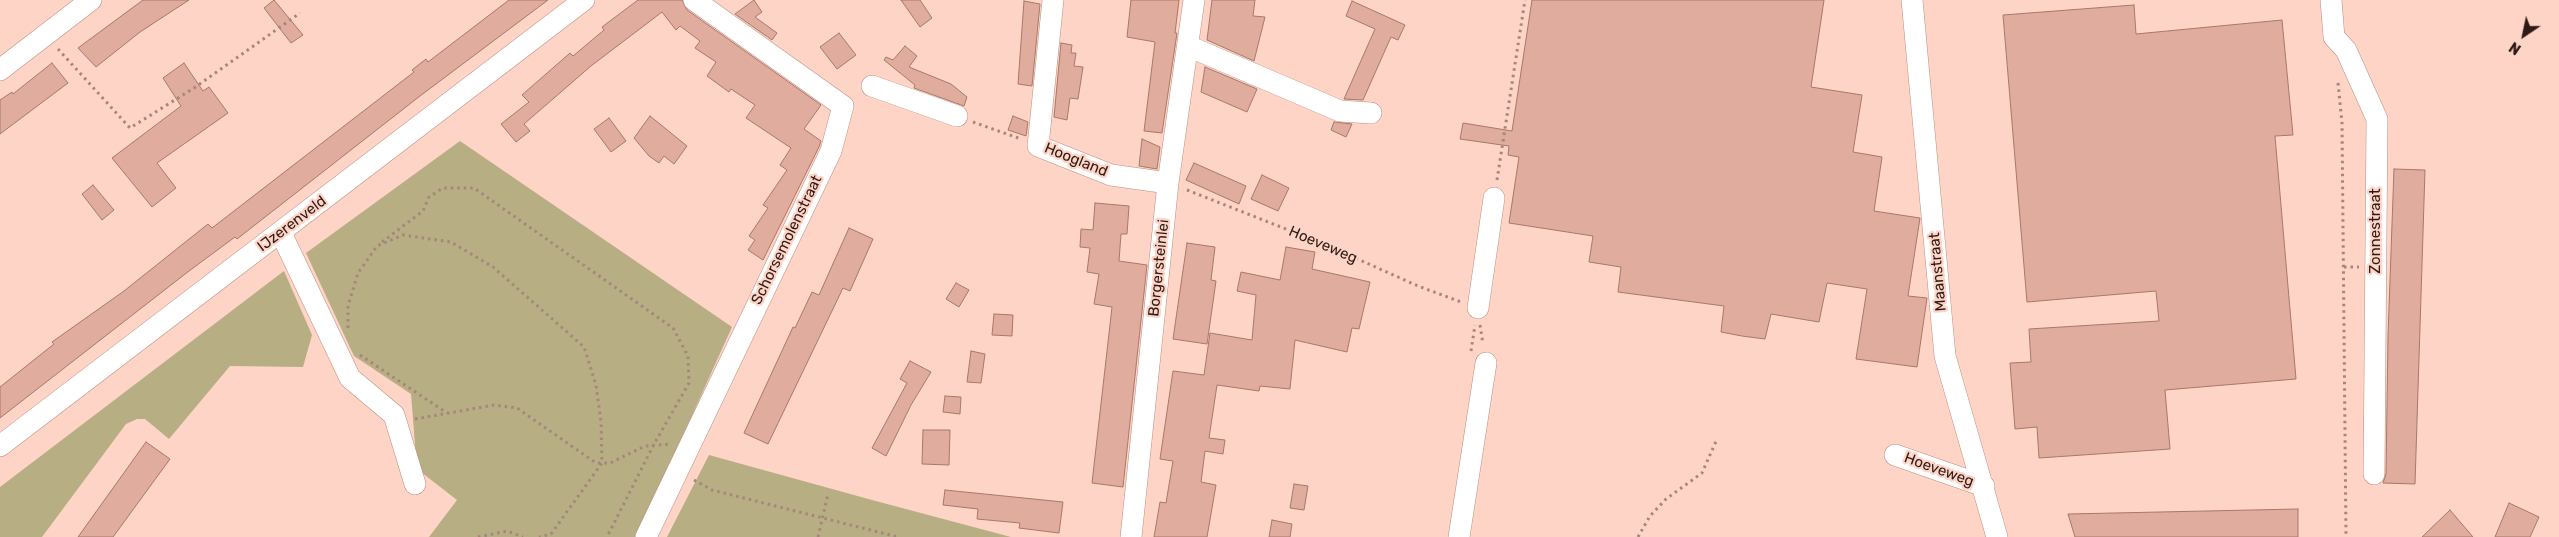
<!DOCTYPE html>
<html>
<head>
<meta charset="utf-8">
<style>
	body { margin:0 }
	#map { position:relative; width:2559px; height:537px; overflow:hidden; background:#fed4c7; font-family:Rubik,sans-serif }
	canvas { display:block }
	.north { position:absolute; left:2499px; top:10px; width:50px; height:50px; -webkit-text-stroke:4px #fed4c7; paint-order:stroke; rotate:214deg; font-size:14px; font-weight:700; line-height:20px; text-align:center; color:#2d1a15 }
	.north::after { content:''; display:block; margin:auto; width:18px; height:22px; background:#2d1a15; clip-path:polygon(50% 0,100% 100%,50% 72%,0 100%) }
</style>
</head>
<body>
<div id="map">
<canvas width="2559" height="537"></canvas>
<div class="north">N</div>
</div>
<script>
const g = document.querySelector('canvas').getContext('2d');
g.lineJoin = 'round';
function fill(path, color) { g.fillStyle = color; g.fill(path, 'evenodd'); }
const toPath = rows => new Path2D(rows.map(r => 'M' + r).join(''));
function strokePath(path, color, width, dash) { g.strokeStyle = color; g.lineWidth = width; g.lineCap = dash ? 'butt' : 'round'; g.setLineDash(dash || []); g.stroke(path); }
function write(font, color, halo, rows, align = 'center') {
  g.font = font + ' Rubik,sans-serif'; g.lineWidth = 4.5; g.setLineDash([]); g.textBaseline = 'middle'; g.strokeStyle = halo; g.fillStyle = color; for (const [text, x, y, turn = 0] of rows) {
    g.save(); g.translate(x, y); g.rotate((+turn || 0) * Math.PI / 180); g.textAlign = isNaN(turn) ? turn : align; if (halo) g.strokeText(text, 0, 0); g.fillText(text, 0, 0); g.restore();
  }
}
fill(toPath([
	[460,141,732,327,637,537,429,537,457,500,417,469,411,394,354,356,306,253],
	[284,271,312,335,303,367,230,366,169,439,145,419,137,419,126,424,42,537,0,537,0,487],
	[709,455,872,500,1011,537,667,537]
]), '#b7ae83');
const building = toPath([
	[143,0,189,0,140,32,96,67,78,48,143,0],
	[274,0,303,35,291,43,264,8,274,0],
	[509,0,548,0,420,96,237,239,235,237,189,271,0,418,0,387,54,344,52,342,124,291,208,224,212,228,414,72,412,70,426,59,428,62,509,0],
	[638,0,682,0,687,10,821,105,804,129,821,141,819,147,763,260,748,250,755,240,749,236,768,208,763,205,787,170,780,165,791,148,746,118,755,105,731,89,729,92,707,76,716,62,695,48,700,41,680,26,676,30,662,12,591,66,524,124,530,131,516,142,501,124,529,102,522,95,570,53,573,56,604,30,602,27,638,0],
	[754,0,762,12,755,17,777,33,772,40,735,14,754,0],
	[901,0,920,0,932,18,920,27,901,0],
	[1131,0,1179,0,1175,33,1177,33,1162,133,1144,131,1155,42,1127,37,1131,0],
	[1212,0,1255,0,1253,16,1265,17,1254,61,1207,40,1212,0],
	[1532,0,1824,0,1811,87,1862,95,1853,152,1882,157,1874,211,1920,218,1908,296,1927,298,1917,367,1856,359,1867,289,1827,283,1819,322,1771,314,1765,339,1742,336,1721,332,1724,306,1618,292,1621,267,1589,262,1593,236,1509,223,1519,157,1508,155,1509,146,1460,139,1463,123,1512,131,1532,0],
	[1024,1,1040,4,1032,86,1018,84,1024,1],
	[1352,1,1405,25,1398,40,1391,37,1363,100,1344,99,1375,29,1346,16,1352,1],
	[2134,5,2136,34,2282,20,2293,135,2275,136,2296,379,2165,390,2170,449,2039,458,2037,427,2015,429,2010,363,2031,362,2029,329,2159,321,2156,291,2027,302,2003,15,2134,5],
	[839,33,856,55,837,69,820,47,839,33],
	[1061,43,1072,45,1071,53,1076,53,1074,66,1083,67,1078,99,1070,98,1067,120,1054,117,1061,43],
	[905,46,917,56,909,67,951,84,967,97,964,106,914,88,915,85,884,60,886,57,893,60,905,46],
	[52,63,68,83,0,134,0,100,12,92,13,94,52,63],
	[184,63,203,91,209,87,228,113,157,163,176,188,152,207,112,158,181,106,163,78,184,63],
	[1205,67,1257,89,1247,112,1201,92,1205,67],
	[650,116,687,146,674,164,664,156,659,163,649,156,634,138,650,116],
	[1013,116,1028,122,1026,136,1008,130,1013,116],
	[609,118,626,141,611,152,594,129,609,118],
	[1334,122,1352,124,1346,137,1331,130,1334,122],
	[1142,139,1160,147,1157,169,1139,166,1142,139],
	[1194,163,1246,186,1239,204,1186,180,1194,163],
	[2394,169,2425,170,2415,484,2383,483,2386,474,2388,336,2394,169],
	[1262,175,1289,188,1278,211,1251,199,1262,175],
	[93,185,114,210,102,220,82,194,93,185],
	[1095,203,1129,206,1127,234,1121,234,1119,261,1147,265,1123,487,1092,483,1112,307,1094,304,1099,274,1087,272,1090,248,1080,247,1081,229,1093,230,1095,203],
	[849,228,873,239,850,291,843,288,768,444,744,433,793,327,795,328,812,292,819,295,849,228],
	[1187,243,1215,247,1211,280,1216,281,1207,344,1173,339,1187,243],
	[1286,247,1315,252,1312,269,1370,282,1359,329,1352,328,1347,352,1295,340,1290,389,1260,386,1259,391,1217,385,1209,438,1225,440,1223,454,1205,451,1201,482,1216,485,1207,537,1154,537,1160,502,1166,503,1173,461,1160,459,1173,371,1204,375,1210,333,1252,340,1256,295,1237,291,1241,272,1280,280,1286,247],
	[956,283,969,290,959,307,946,299,956,283],
	[994,314,1013,315,1012,336,992,335,994,314],
	[971,351,985,354,981,383,967,382,971,351],
	[910,361,931,372,911,405,886,456,872,448,907,383,900,379,910,361],
	[945,396,961,397,960,414,943,412,945,396],
	[923,430,950,430,949,465,922,464,923,430],
	[146,442,170,459,113,537,78,537,146,442],
	[1294,484,1308,486,1304,510,1290,508,1294,484],
	[945,490,1063,502,1059,533,1019,528,1020,523,977,519,978,509,943,505,945,490],
	[2509,503,2539,517,2530,537,2495,537,2509,503],
	[2298,509,2298,537,2075,537,2068,514,2298,509],
	[2450,510,2473,537,2422,537,2450,510],
	[1272,520,1292,524,1290,537,1269,537,1272,520]
]);
fill(building, '#dfac9d');
strokePath(building, '#a87869', 1);
const minor = toPath([
	[1053,0,1038,146,1111,175,1168,183],
	[1912,0,1945,356,1997,537],
	[2331,0,2334,37,2346,50,2377,119,2374,474],
	[1188,46,1340,111,1371,113],
	[0,70,91,0],
	[872,86,957,116],
	[281,233,350,378,394,415,415,484],
	[1478,308,1494,198],
	[0,446,584,0],
	[1895,455,1984,486],
	[646,537,831,151,843,106,694,0],
	[1131,537,1168,183,1194,0],
	[1459,537,1486,363]
]);
strokePath(minor, '#be8d7e', 22);
strokePath(toPath([
	[58,49,130,128,194,88,300,13],
	[2338,83,2342,123,2346,537],
	[973,122,1021,139],
	[1497,180,1525,0],
	[1187,190,1324,244,1418,286,1461,302],
	[382,242,423,211,429,197,443,188,474,188,673,328,688,356,689,383,653,446,607,537],
	[2344,267,2359,267],
	[1480,325,1483,344],
	[348,328,348,306,358,273,377,246,403,235,451,242,493,267,584,347,596,385,601,422,602,463,551,534,539,537],
	[1471,351,1475,325],
	[360,355,447,413],
	[415,419,494,405,517,408,596,463,610,463,645,446,671,444],
	[694,480,712,490,898,537],
	[478,537,507,531,523,537],
	[818,537,828,494],
	[1638,537,1650,516,1666,499,1702,473,1717,439]
]), '#a6867c', 3, [2.5, 4]);
strokePath(minor, '#fff', 21);
write('15px', '#2d1a15', '#fed4c7', [
	["Hoogland",1076,160,22],
	["IJzerenveld",292,224,-37],
	["Zonnestraat",2376,231,-90],
	["Schorsemolenstraat",787,240,-64],
	["Hoeveweg",1323,245,23],
	["Borgersteinlei",1159,268,-84],
	["Maanstraat",1938,272,-95],
	["Hoeveweg",1939,470,20]
]);
</script>
</body>
</html>
